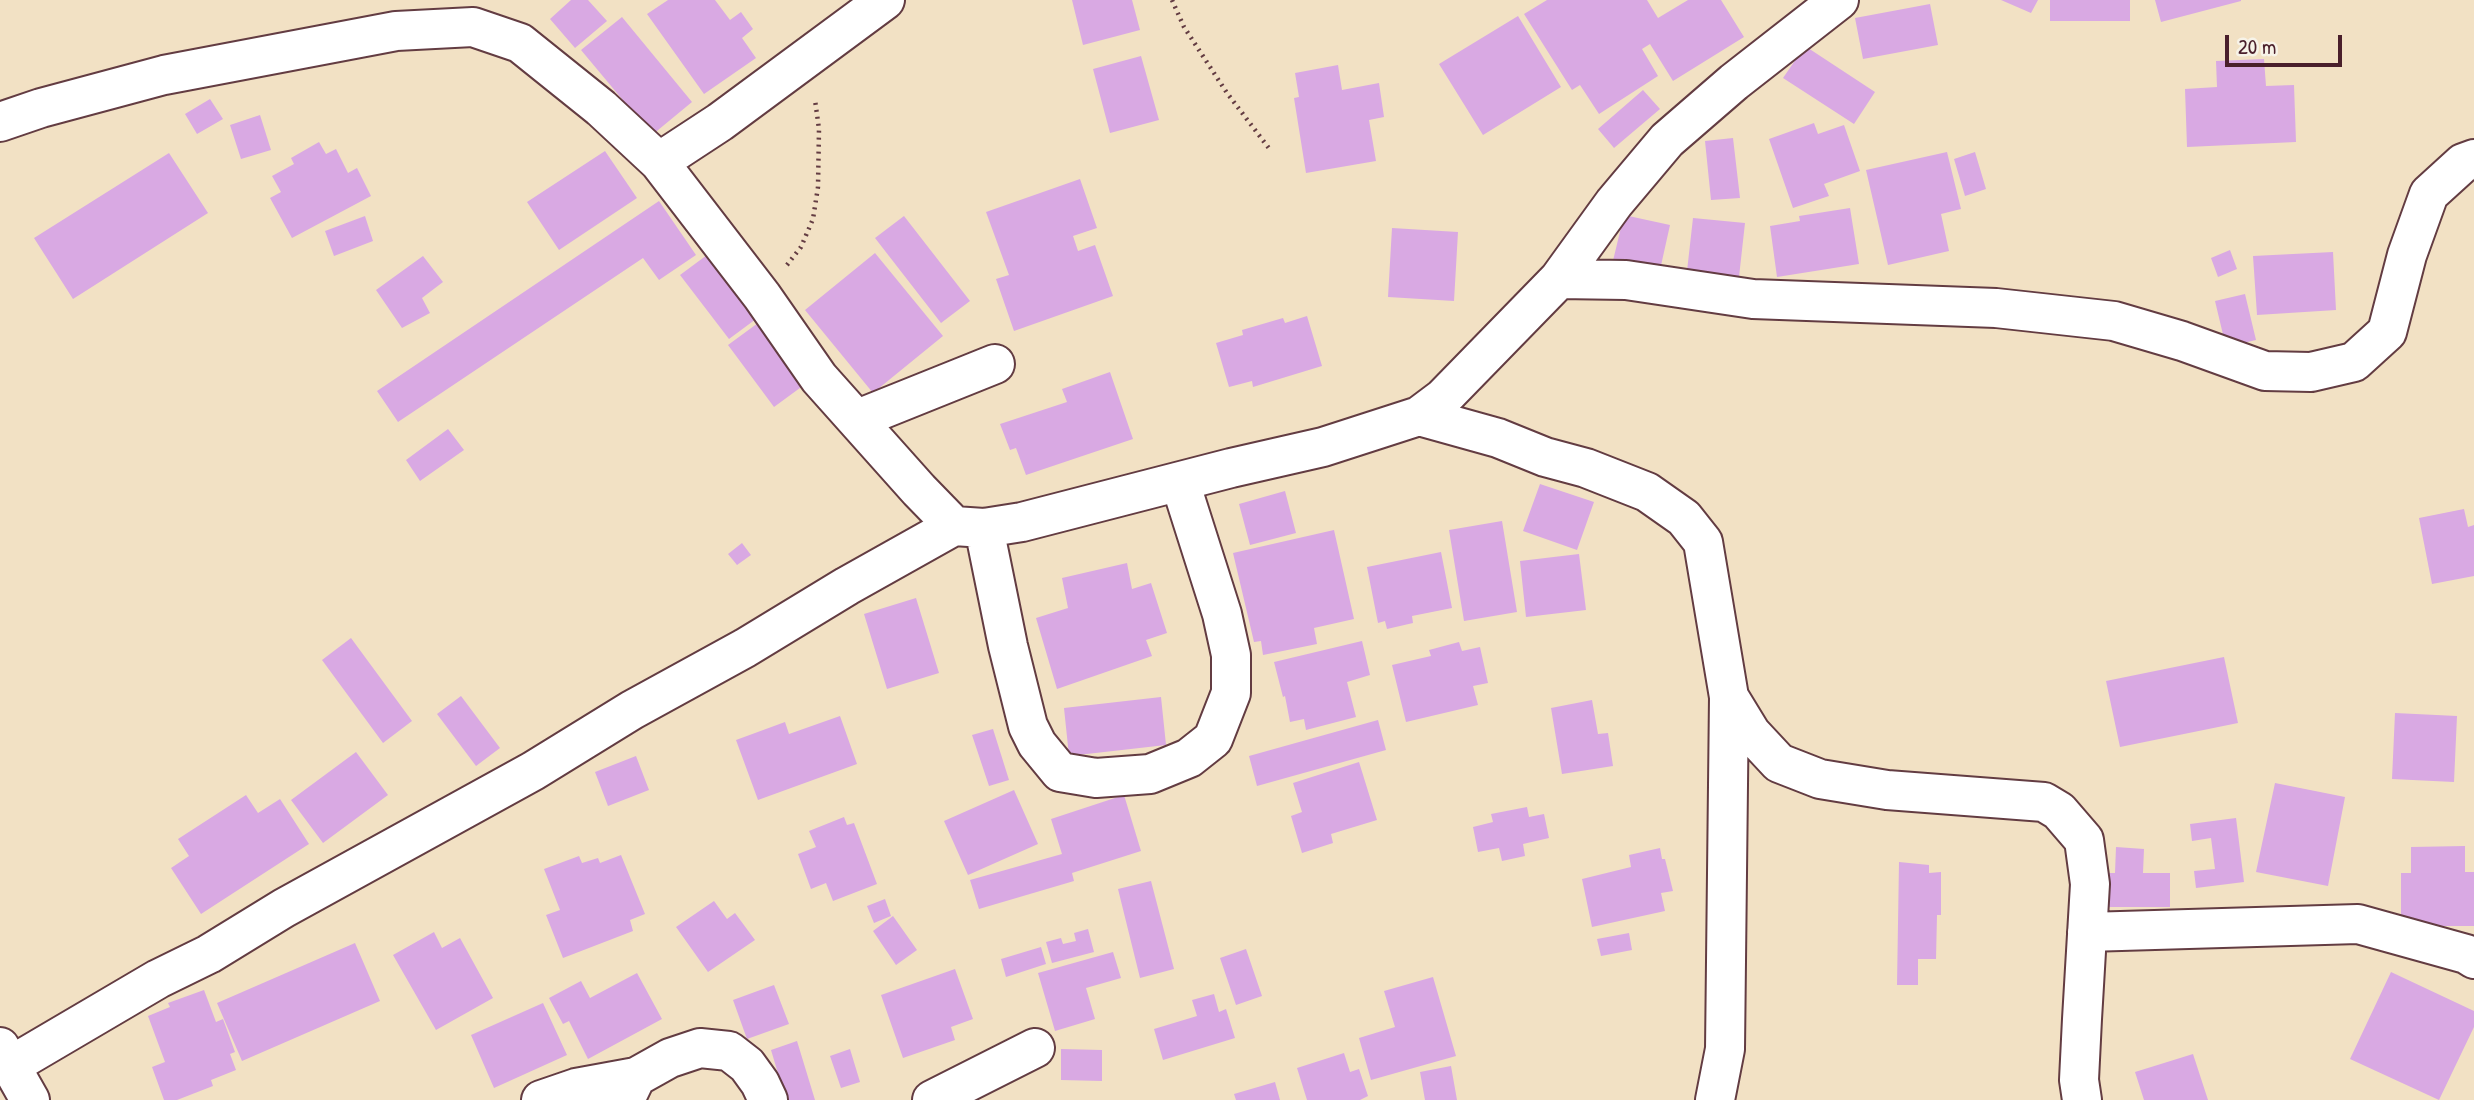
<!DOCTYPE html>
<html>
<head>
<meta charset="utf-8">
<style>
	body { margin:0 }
	#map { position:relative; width:2474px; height:1100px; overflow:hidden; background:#f2e1c4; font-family:"Patrick Hand",sans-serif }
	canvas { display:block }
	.scale { position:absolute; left:2225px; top:35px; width:117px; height:32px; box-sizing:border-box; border:4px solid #4a1f2b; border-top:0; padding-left:9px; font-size:21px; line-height:24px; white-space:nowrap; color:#4a1f2b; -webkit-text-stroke:5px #f7f3e8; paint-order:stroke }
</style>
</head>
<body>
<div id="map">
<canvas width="2474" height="1100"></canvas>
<div class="scale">20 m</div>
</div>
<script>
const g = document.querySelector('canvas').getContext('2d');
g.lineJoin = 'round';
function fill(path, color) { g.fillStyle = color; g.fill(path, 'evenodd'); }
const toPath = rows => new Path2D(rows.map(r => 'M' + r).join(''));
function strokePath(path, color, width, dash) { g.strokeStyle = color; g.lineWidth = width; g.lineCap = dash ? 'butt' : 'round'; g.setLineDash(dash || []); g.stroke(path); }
fill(toPath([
	[571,0,588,0,607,21,575,48,550,19],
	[668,0,715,0,730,20,741,12,753,29,742,38,756,58,704,94,647,14],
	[1072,0,1132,0,1140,30,1083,45],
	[1547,0,1647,0,1658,18,1688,0,1721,0,1744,37,1673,81,1650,44,1642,49,1658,76,1599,114,1580,85,1572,90,1524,14],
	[2001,0,2038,0,2031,13],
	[2050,0,2130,0,2130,21,2050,21],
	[2155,0,2241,0,2241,1,2161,22],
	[1930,4,1938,45,1863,59,1855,18],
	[1518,16,1561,87,1483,135,1439,64],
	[622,17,692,102,652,135,581,50],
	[1805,46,1875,92,1854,124,1783,78],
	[1141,56,1159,120,1110,133,1093,69],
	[2264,59,2266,86,2294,85,2296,142,2187,147,2185,89,2217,87,2216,61],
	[1338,65,1342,90,1379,83,1384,117,1369,120,1376,161,1306,173,1294,98,1299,97,1295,73],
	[1643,90,1660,109,1614,148,1598,129],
	[210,99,223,119,197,134,185,114],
	[260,115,271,150,241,159,230,125],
	[1814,123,1818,134,1844,125,1860,171,1824,184,1829,196,1793,208,1769,139],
	[1733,138,1740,198,1711,200,1705,141],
	[319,142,326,154,336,149,348,173,357,168,371,196,292,238,270,198,281,192,272,176,294,164,291,158],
	[605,151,637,198,559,250,527,202],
	[1947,152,1961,209,1941,214,1949,251,1888,265,1866,170],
	[1975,152,1986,189,1965,196,1954,159],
	[169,153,208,213,73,299,34,238],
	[1080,179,1097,228,1073,236,1078,251,1095,245,1113,296,1014,331,996,279,1009,275,986,212],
	[659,201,696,255,659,280,643,258,398,422,377,391],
	[1850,208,1859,264,1777,277,1770,226,1800,221,1799,216],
	[1624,215,1670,225,1658,279,1611,269],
	[365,216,373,241,334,256,325,231],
	[904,216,970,301,941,323,875,238],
	[1693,218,1745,223,1738,286,1686,280],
	[1392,228,1458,232,1454,301,1388,297],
	[2230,250,2237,269,2218,277,2211,258],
	[2333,252,2336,310,2257,315,2253,256],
	[875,253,943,336,873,393,805,310],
	[707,255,756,319,729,339,680,275],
	[423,256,443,282,422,298,430,313,402,328,376,290],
	[2245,294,2256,340,2226,347,2215,301],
	[1307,316,1322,366,1253,387,1252,381,1229,387,1216,343,1243,335,1242,330,1283,318,1285,323],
	[758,323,804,385,774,407,728,345],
	[1110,372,1133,439,1026,475,1016,448,1010,450,1000,424,1067,402,1062,389],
	[448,429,464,450,420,481,406,460],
	[1540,484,1594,502,1577,550,1523,531],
	[1285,491,1296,533,1250,545,1239,504],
	[2464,509,2468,527,2474,525,2474,576,2432,584,2419,518],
	[1502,521,1517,612,1464,621,1449,530],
	[1334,530,1354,619,1314,628,1317,644,1263,655,1261,641,1254,642,1233,553],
	[742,543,751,555,737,565,728,554],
	[1441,552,1452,608,1412,616,1413,623,1387,629,1385,621,1378,623,1367,567],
	[1579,554,1586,610,1526,617,1520,561],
	[1127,563,1132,589,1151,583,1167,633,1146,640,1152,656,1057,689,1036,618,1068,608,1062,578],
	[916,598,939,673,887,689,864,614],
	[351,638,412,721,383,743,322,660],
	[1362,641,1370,675,1347,682,1356,717,1306,730,1304,719,1290,722,1285,696,1283,697,1274,662],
	[1459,642,1462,651,1480,647,1488,683,1473,686,1478,705,1406,722,1392,665,1431,656,1429,650],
	[2224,657,2238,723,2120,747,2106,681],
	[461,696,500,748,476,766,437,714],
	[1161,697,1166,745,1069,756,1064,708],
	[1592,700,1598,734,1608,733,1613,766,1562,774,1551,708],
	[2395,713,2457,716,2454,782,2392,779],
	[840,716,857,764,758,800,736,740,785,722,789,734],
	[1378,720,1386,750,1257,786,1249,756],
	[993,729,1009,780,989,786,972,735],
	[356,752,388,795,323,843,291,800],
	[636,756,649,790,608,806,595,772],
	[1359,762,1377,820,1331,834,1333,843,1302,853,1291,816,1302,812,1293,783],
	[2275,783,2345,797,2328,886,2256,872],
	[1014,790,1038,844,968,875,944,821],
	[246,795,258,813,280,799,309,844,201,914,171,868,189,856,178,839],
	[1124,795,1141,851,1072,873,1074,881,979,909,970,880,1062,854,1051,819],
	[1527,807,1529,817,1544,814,1549,838,1523,844,1525,856,1502,861,1499,848,1478,852,1473,827,1493,822,1491,814],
	[844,817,847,825,854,823,877,884,833,901,826,883,811,889,798,854,816,847,809,831],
	[2236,818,2244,882,2196,888,2194,871,2215,869,2211,838,2192,841,2190,824],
	[2465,846,2465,872,2474,872,2474,926,2401,926,2401,873,2411,873,2411,847],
	[2116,847,2144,849,2143,873,2170,873,2170,907,2104,907,2103,873,2115,873],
	[1660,848,1662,859,1665,859,1673,891,1661,893,1665,911,1592,927,1582,879,1631,867,1629,855],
	[621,855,645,914,630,920,633,931,563,958,546,915,560,910,544,869,579,856,582,863,598,858,600,863],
	[1899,862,1929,865,1929,873,1941,872,1941,915,1937,915,1936,959,1918,959,1918,985,1897,985],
	[1151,881,1174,969,1140,978,1118,889],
	[885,899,891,916,874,923,867,906],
	[714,901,727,919,735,913,755,940,708,972,676,927],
	[893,916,917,950,896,965,873,931],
	[1088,929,1094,952,1052,963,1046,942,1061,938,1063,944,1076,941,1074,933],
	[434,932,442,948,460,938,493,998,436,1030,393,955],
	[1629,933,1632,950,1601,956,1597,939],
	[355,943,380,1001,242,1061,217,1003],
	[1041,947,1046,964,1006,977,1001,959],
	[1246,949,1262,996,1236,1005,1220,958],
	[1113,952,1121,978,1086,988,1095,1019,1055,1031,1038,973],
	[955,969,973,1019,951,1027,955,1040,903,1058,881,995],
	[2391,972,2474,1011,2474,1027,2439,1100,2350,1059],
	[637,973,662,1019,588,1059,569,1021,563,1024,549,998,581,981,590,998],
	[1433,977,1456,1056,1371,1080,1359,1038,1395,1027,1384,991],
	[774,985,789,1024,747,1039,733,1000],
	[204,990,216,1022,223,1019,235,1052,230,1054,236,1070,211,1080,213,1086,177,1100,164,1100,152,1067,165,1062,148,1016,170,1007,168,1003],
	[1214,994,1219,1012,1226,1009,1235,1038,1163,1060,1154,1029,1197,1016,1192,1000],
	[543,1003,567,1055,494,1088,471,1035],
	[797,1041,815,1100,786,1100,771,1050],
	[850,1049,860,1082,841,1088,830,1056],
	[1061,1049,1102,1050,1102,1081,1061,1080],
	[1344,1053,1350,1072,1359,1069,1368,1096,1360,1100,1307,1100,1297,1068],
	[2193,1054,2208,1100,2144,1100,2135,1072],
	[1451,1066,1457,1100,1425,1100,1420,1072],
	[1275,1082,1280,1100,1236,1100,1234,1094]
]), '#d9a9e3');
const minor = toPath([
	[0,122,41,108,164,75,396,31,473,27,520,43,601,108,659,162,762,296,819,378,919,490,954,526,984,528,1022,522,1231,468,1323,447,1419,416,1443,398,1559,279,1614,203,1667,140,1734,82,1839,0],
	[659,162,720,122,885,0],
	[1559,279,1626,280,1753,299,1996,308,2114,321,2182,341,2265,371,2311,372,2354,362,2387,332,2407,255,2429,194,2463,163,2474,159],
	[1419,416,1498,438,1545,457,1586,468,1647,492,1684,518,1703,542,1729,697,1751,733,1779,763,1820,779,1887,790,2044,802,2059,811,2084,840,2090,884,2082,1019,2079,1080,2082,1100],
	[858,419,995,364],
	[984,528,1008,646,1028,726,1037,744,1060,772,1096,778,1150,774,1189,758,1213,739,1231,693,1231,655,1222,614,1180,482],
	[2087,932,2358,924,2466,954,2474,959],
	[10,1066,158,979,209,954,284,908,533,771,632,710,745,648,847,586,954,526],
	[541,1100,576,1088,636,1077],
	[625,1100,636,1077,670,1058,700,1048,729,1051,747,1065,760,1083,768,1100],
	[932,1100,1035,1048],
	[1715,1100,1725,1049,1729,697]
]);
const tertiary = toPath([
	[0,1047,30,1100]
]);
strokePath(minor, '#633c42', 42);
strokePath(tertiary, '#633c42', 42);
strokePath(toPath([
	[1172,0,1184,27,1227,93,1271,151],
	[787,265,801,247,813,219,818,187,819,129,815,100]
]), '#633c42', 4.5, [2, 5]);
strokePath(minor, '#fff', 38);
strokePath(tertiary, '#fff', 38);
</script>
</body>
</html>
